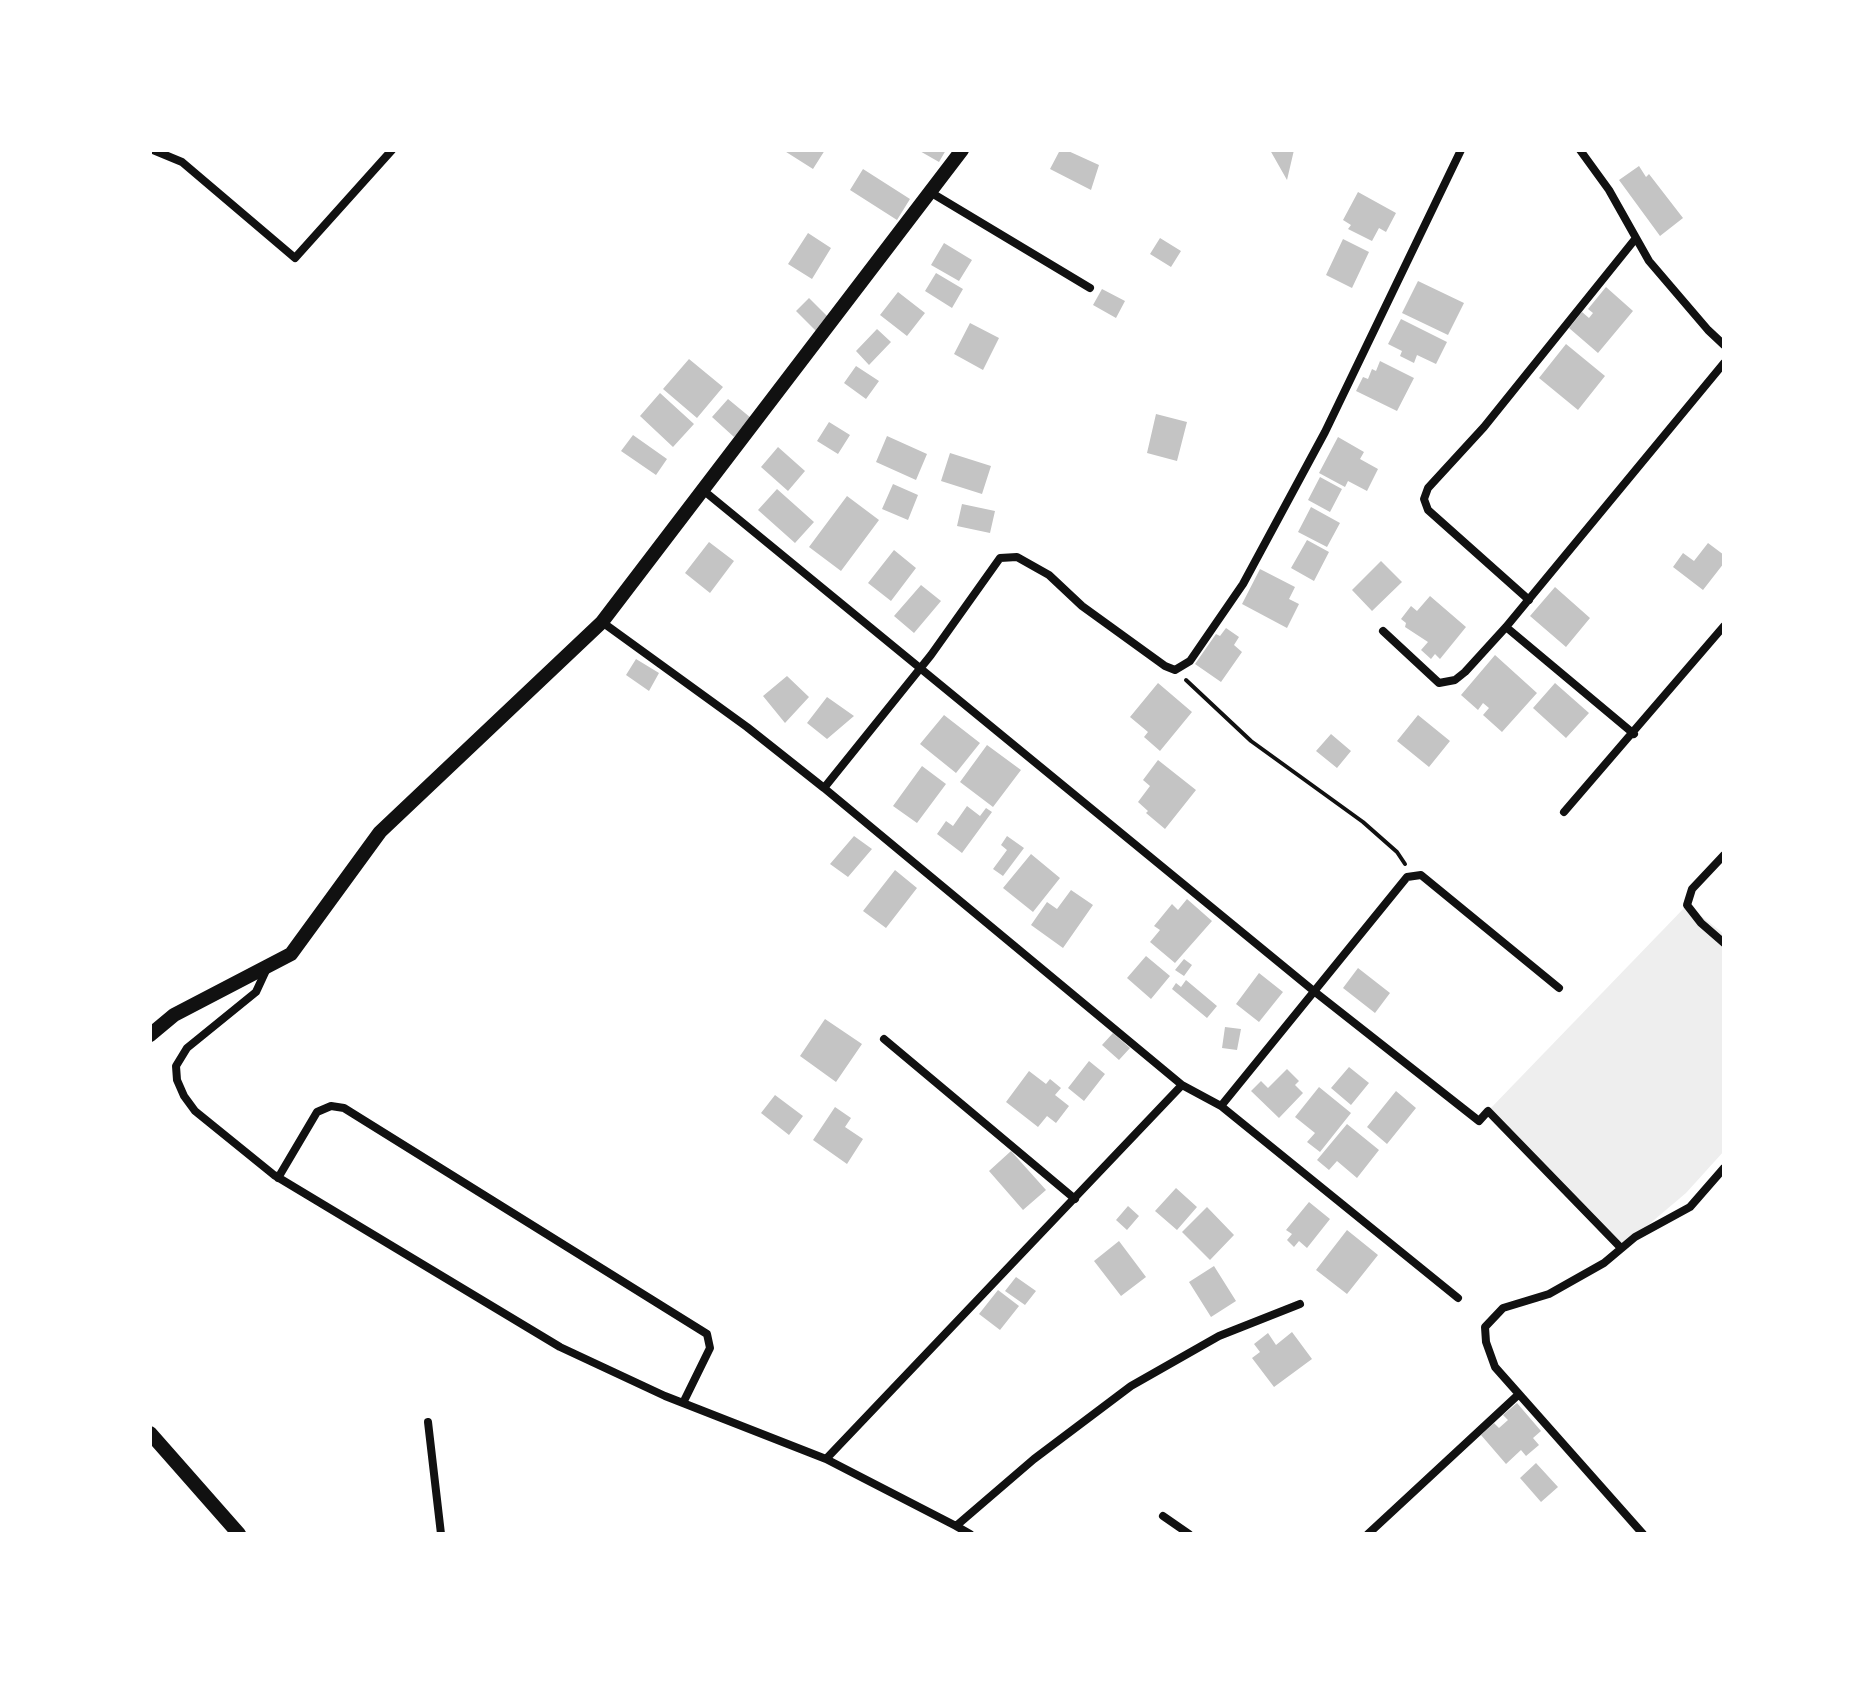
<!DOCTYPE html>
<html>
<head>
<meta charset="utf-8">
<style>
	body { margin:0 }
	#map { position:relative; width:1874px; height:1684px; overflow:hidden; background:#fff; font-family:"PT Sans",sans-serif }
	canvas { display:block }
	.frame { position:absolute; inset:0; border:152px solid #fff; pointer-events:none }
</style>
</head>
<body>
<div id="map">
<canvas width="1874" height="1684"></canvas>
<div class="frame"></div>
</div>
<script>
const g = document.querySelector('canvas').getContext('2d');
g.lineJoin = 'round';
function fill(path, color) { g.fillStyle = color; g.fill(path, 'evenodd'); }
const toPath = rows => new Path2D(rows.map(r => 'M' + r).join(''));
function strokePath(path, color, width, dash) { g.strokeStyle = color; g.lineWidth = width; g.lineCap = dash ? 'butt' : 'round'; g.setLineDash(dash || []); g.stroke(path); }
fill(toPath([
	[1687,905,1724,934,1724,1151,1686,1193,1621,1248,1488,1111]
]), '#eee');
fill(toPath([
	[783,150,825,150,813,169],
	[918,150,946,150,939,162],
	[1060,150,1066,150,1099,165,1091,190,1050,169],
	[1270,150,1294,150,1287,180],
	[1639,166,1646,177,1649,174,1683,218,1660,236,1619,180],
	[863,169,910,199,897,220,850,190],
	[1358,192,1396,213,1386,232,1379,228,1372,241,1348,229,1351,225,1343,220],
	[808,233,831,248,812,279,788,264],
	[1160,238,1181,251,1171,267,1150,254],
	[1343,239,1369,252,1352,288,1326,275],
	[944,243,972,260,959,281,931,265],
	[936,273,963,289,952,308,925,291],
	[1418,281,1464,303,1448,335,1402,313],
	[1606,287,1633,311,1598,353,1569,328,1582,312,1589,318,1593,313,1588,309],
	[1102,289,1125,301,1116,318,1093,305],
	[898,292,925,313,907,336,880,315],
	[809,298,829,318,816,331,796,311],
	[1401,319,1447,342,1436,364,1417,355,1414,363,1400,356,1402,351,1388,344],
	[970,323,999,338,983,370,954,354],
	[877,329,891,342,869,365,856,351],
	[1566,344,1605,376,1578,410,1539,378],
	[689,359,723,387,697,418,663,389],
	[1380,361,1414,378,1397,411,1356,391,1363,377,1368,379,1372,369,1376,371],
	[856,366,879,381,866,399,844,383],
	[660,393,694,424,673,447,640,416],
	[728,399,751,418,734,437,712,417],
	[1156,414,1187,422,1177,461,1147,453],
	[829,422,850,435,838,454,817,441],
	[633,435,667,459,656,475,621,451],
	[887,436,927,454,916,480,876,462],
	[1338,437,1364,452,1360,459,1378,469,1367,491,1348,481,1345,487,1319,473],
	[778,447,805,471,788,491,761,467],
	[950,453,991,466,982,494,941,481],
	[1320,477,1342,489,1330,512,1308,500],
	[893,484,918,495,908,520,882,509],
	[777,489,814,522,795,543,758,510],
	[847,496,879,520,841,571,809,547],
	[962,504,995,511,990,533,957,526],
	[1311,507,1340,523,1327,547,1298,532],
	[1307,540,1329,552,1314,581,1291,568],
	[709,542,734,561,710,593,685,573],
	[1708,543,1724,555,1724,563,1703,590,1673,567,1683,553,1694,561],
	[894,550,916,568,891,601,868,583],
	[1381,561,1402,582,1372,611,1352,590],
	[1260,569,1295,587,1289,599,1299,604,1287,628,1242,604],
	[921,585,941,601,914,633,894,616],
	[1555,587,1590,618,1566,647,1530,616],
	[1430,596,1466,627,1440,659,1435,654,1431,659,1421,650,1428,642,1405,627,1406,623,1401,619,1411,606,1417,611],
	[1226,628,1239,637,1234,645,1242,652,1221,682,1195,664,1216,634,1220,636],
	[1495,655,1537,693,1502,732,1483,715,1489,708,1483,703,1478,710,1461,695],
	[636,659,659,673,649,691,626,675],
	[787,676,809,697,785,723,763,696],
	[1158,683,1192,712,1160,751,1144,737,1148,732,1130,717],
	[1555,683,1589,713,1566,738,1533,708],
	[827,697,854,716,827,739,807,723],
	[944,715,980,743,956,773,920,744],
	[1418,715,1450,741,1429,767,1397,741],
	[1331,734,1351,751,1337,768,1316,751],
	[987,745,1021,770,993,807,960,782],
	[1158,760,1196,790,1165,829,1146,813,1148,811,1138,802,1150,786,1143,780],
	[922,766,946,784,917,823,893,806],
	[967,806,980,816,986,808,992,812,962,853,937,834,946,821,953,826],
	[854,836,872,849,848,877,830,864],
	[1007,836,1024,848,1003,876,993,869,1007,850,1001,845],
	[1031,854,1060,878,1033,912,1003,888],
	[895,870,917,888,886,928,863,911],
	[1071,890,1093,905,1063,948,1031,925,1047,902,1057,909],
	[1187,899,1212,921,1175,963,1150,942,1160,930,1154,926,1172,904,1178,910],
	[1146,956,1170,976,1151,999,1127,978],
	[1184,959,1192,965,1184,976,1175,970],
	[1358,968,1390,993,1375,1013,1343,988],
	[1259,973,1283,992,1259,1022,1236,1004],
	[1186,980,1217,1006,1207,1018,1172,989,1176,983,1181,987],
	[825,1019,862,1044,836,1082,800,1056],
	[1225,1027,1241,1029,1237,1050,1222,1048],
	[1113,1033,1130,1048,1119,1060,1102,1045],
	[1089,1061,1105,1074,1084,1101,1068,1088],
	[1349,1067,1369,1083,1351,1105,1331,1088],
	[1287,1069,1299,1081,1295,1085,1303,1093,1279,1118,1251,1091,1261,1081,1268,1088],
	[1029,1071,1046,1084,1050,1079,1061,1088,1055,1095,1069,1106,1056,1123,1047,1116,1038,1127,1006,1102],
	[1319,1087,1351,1113,1320,1152,1307,1142,1315,1133,1295,1117],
	[1396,1091,1416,1108,1387,1144,1367,1127],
	[775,1095,803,1116,789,1135,761,1113],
	[835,1107,851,1118,845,1127,863,1139,847,1164,813,1140],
	[1347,1124,1379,1150,1357,1178,1337,1161,1329,1170,1317,1160],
	[1011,1151,1046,1190,1023,1210,989,1171],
	[1176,1188,1197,1207,1177,1230,1155,1211],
	[1309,1202,1330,1219,1307,1248,1299,1241,1294,1247,1287,1240,1292,1234,1286,1230],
	[1128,1206,1139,1216,1127,1230,1116,1220],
	[1207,1207,1234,1235,1210,1260,1182,1232],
	[1347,1230,1378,1255,1347,1294,1316,1270],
	[1119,1241,1146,1277,1121,1296,1094,1261],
	[1214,1266,1236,1301,1211,1317,1189,1282],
	[1016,1277,1036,1291,1025,1305,1005,1291],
	[998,1290,1019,1306,1000,1330,979,1314],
	[1292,1332,1312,1359,1274,1387,1252,1358,1260,1352,1254,1344,1268,1333,1276,1345],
	[1517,1403,1541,1431,1533,1438,1539,1445,1526,1456,1521,1450,1506,1464,1481,1435,1494,1423,1499,1428,1508,1420,1503,1415],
	[1536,1463,1558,1487,1541,1502,1520,1478]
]), '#c4c4c4');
strokePath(toPath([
	[1186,680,1251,741,1363,822,1397,852,1405,864]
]), '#111', 4);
strokePath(toPath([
	[153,150,182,162,295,258,392,150],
	[1580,150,1609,190,1649,261,1708,330,1724,345],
	[930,192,1090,288],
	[709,495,1315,992,1479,1121,1488,1111,1621,1248],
	[1529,600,1428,510,1424,499,1428,488,1484,427,1636,238],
	[1506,627,1634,734],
	[1383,631,1439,683,1455,680,1465,672,1506,627,1724,363],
	[824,788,931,655,1000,558,1017,557,1049,575,1082,606,1165,666,1175,670,1190,661,1243,584,1325,432,1461,150],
	[1564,812,1724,626],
	[1724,855,1692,889,1687,905,1701,923,1724,943],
	[268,966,256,992,187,1048,176,1066,177,1080,184,1096,195,1111,274,1175,560,1347,665,1396,826,1459,1182,1085,824,788,747,727,602,622],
	[884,1039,1075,1199],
	[1182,1085,1221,1106,1458,1298],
	[1221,1106,1407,877,1421,875,1559,988],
	[278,1178,317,1112,331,1106,344,1108,707,1334,710,1348,683,1403],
	[428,1422,441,1534],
	[826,1459,956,1526,1034,1459,1131,1386,1219,1336,1300,1304],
	[1163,1516,1189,1534],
	[956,1526,970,1534],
	[1368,1534,1519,1394],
	[1643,1534,1495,1367,1486,1342,1485,1327,1503,1308,1549,1294,1604,1263,1635,1237,1690,1207,1724,1168]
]), '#111', 8);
strokePath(toPath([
	[150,1035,174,1015,291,954,380,832,602,622,962,150],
	[150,1433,239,1534]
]), '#111', 14);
</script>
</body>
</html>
